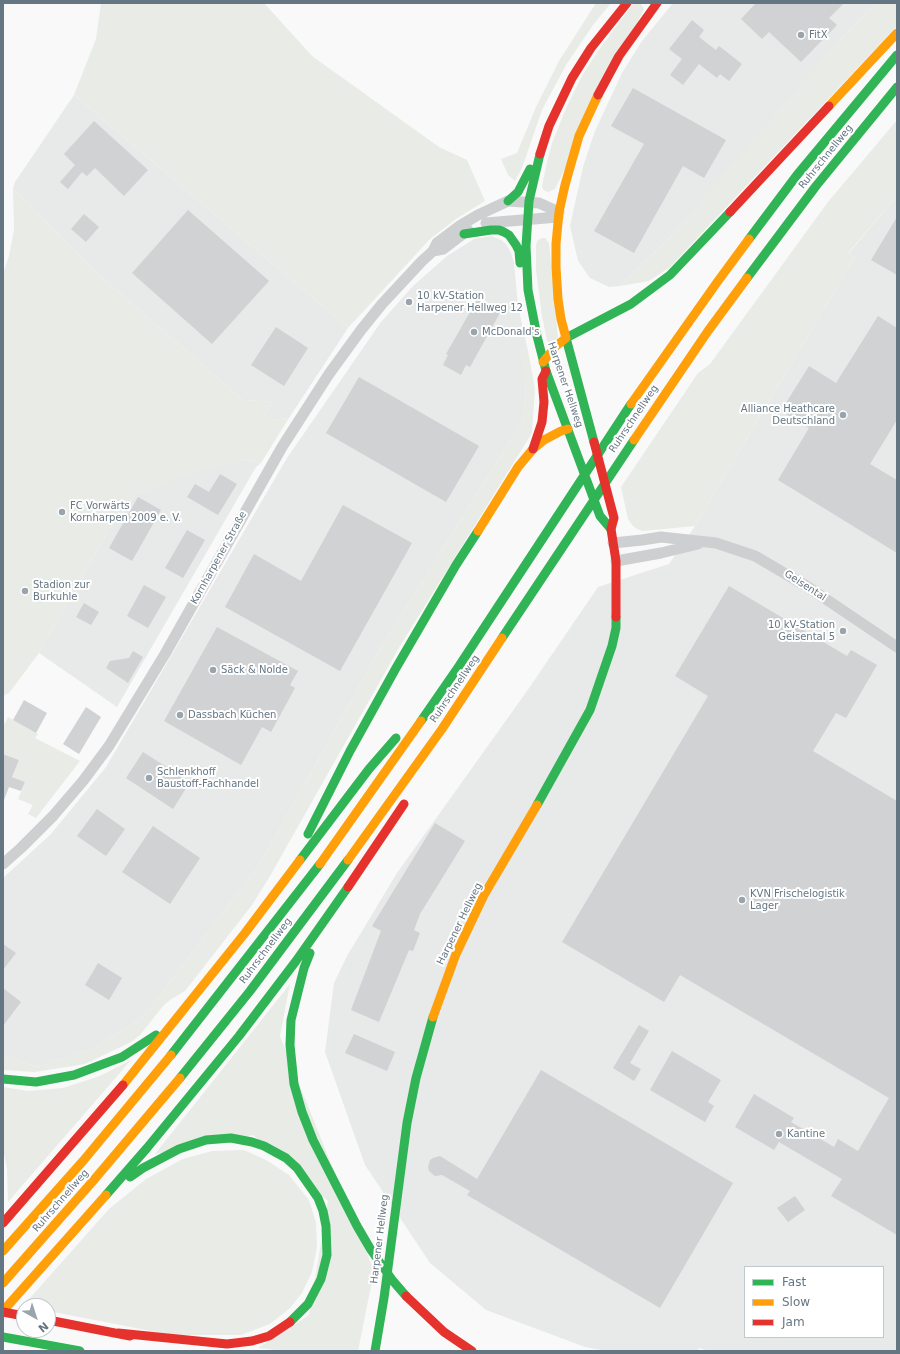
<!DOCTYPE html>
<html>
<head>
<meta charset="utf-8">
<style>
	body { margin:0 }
	#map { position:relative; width:900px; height:1354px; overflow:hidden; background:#f9f9f9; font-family:"DejaVu Sans",sans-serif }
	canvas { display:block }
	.frame { position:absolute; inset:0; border:4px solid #657683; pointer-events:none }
	.legend { position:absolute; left:744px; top:1266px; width:140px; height:72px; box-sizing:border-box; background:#fff; border:1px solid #c1c8cd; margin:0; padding:5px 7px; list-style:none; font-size:12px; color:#657683 }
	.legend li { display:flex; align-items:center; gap:8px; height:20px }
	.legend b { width:20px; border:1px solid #c1c8cd }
	.north { position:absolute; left:16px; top:1298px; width:40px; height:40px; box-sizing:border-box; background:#fff; border:1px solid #c1c8cd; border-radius:50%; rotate:141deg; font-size:11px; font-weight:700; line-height:16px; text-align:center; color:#657683 }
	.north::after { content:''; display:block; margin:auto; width:14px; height:18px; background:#99a4ac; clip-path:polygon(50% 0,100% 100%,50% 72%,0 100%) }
</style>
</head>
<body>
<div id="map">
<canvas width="900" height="1354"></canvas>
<div class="frame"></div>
<ul class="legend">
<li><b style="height:5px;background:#30b455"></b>Fast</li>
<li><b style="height:5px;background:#ff9f0a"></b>Slow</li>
<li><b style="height:5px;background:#e5322d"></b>Jam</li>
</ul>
<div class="north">N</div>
</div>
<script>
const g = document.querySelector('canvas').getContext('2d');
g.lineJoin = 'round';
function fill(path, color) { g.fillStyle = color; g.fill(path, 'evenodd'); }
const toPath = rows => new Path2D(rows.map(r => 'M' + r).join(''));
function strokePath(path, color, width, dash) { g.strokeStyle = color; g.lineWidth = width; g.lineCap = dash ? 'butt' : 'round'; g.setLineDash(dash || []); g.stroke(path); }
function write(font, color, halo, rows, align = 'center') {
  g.font = font + ' "DejaVu Sans",sans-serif'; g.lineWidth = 4; g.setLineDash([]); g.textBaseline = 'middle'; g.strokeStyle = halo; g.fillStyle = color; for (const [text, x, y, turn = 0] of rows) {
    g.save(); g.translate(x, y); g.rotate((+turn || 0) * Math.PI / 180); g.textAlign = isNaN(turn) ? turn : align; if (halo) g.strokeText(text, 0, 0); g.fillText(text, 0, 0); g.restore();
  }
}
fill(toPath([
	[673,3,875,3,841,39,672,235,620,286,609,287,590,278,578,261,570,226,583,167,595,131,622,73,642,41],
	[74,95,348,328,289,418,273,420,265,415,272,402,243,400,96,272,13,188,15,182],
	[897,196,897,1351,708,1351,699,1348,697,1351,605,1351,585,1347,486,1310,430,1263,365,1165,325,1052,334,983,347,956,397,873,527,691,598,587,669,564,695,526,855,257,849,253],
	[745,1267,883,1267,883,1337,745,1337],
	[491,236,501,240,506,244,511,253,514,263,518,306,527,346,520,349,526,388,523,420,380,649,259,865,143,1017,92,1049,38,1067,3,1055,3,878,51,834,106,767,287,458,381,322,413,286,447,256,474,239],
	[242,460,261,463,256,467,117,707,39,653,108,531,136,494,197,471]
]), '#e8e9e9');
fill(toPath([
	[101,3,264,3,312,56,439,147,467,160,485,201,456,219,430,239,348,328,74,95,96,39],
	[596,3,611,3,593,25,566,65,542,110,522,168,515,181,508,175,501,159,517,153,536,107,559,61],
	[636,3,641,4,644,9,555,189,548,192,545,191,543,189,542,186,547,162,552,143,567,106,583,74,598,51,633,4],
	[875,3,897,3,897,26,670,267,649,281,620,286,672,235,757,134,841,39],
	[897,120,897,196,849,252,855,257,695,526,643,531,637,529,633,526,628,519,621,487,698,373,710,364,828,202],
	[13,188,96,272,243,400,272,402,265,415,273,420,289,418,261,463,242,460,197,472,136,494,108,531,39,653,9,693,3,696,3,274,9,256,14,230],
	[542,238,545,238,549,243,558,338,549,343,547,340,542,316,536,270,536,246,537,241],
	[527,346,535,389,532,433,400,646,270,876,252,905,185,991,170,1000,163,1006,140,1035,131,1042,85,1064,35,1072,3,1070,3,1055,38,1067,92,1049,143,1017,259,865,380,649,523,420,526,388,519,348],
	[8,717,38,734,35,738,80,761,36,818,28,814,33,805,18,799,25,782,12,777,19,760,3,754,3,727],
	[290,984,280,1036,374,1271,358,1351,285,1351,258,1348,309,1315,328,1201,253,1135,155,1154],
	[131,1060,8,1202,7,1168,3,1150,3,1087,28,1091,63,1088,100,1076],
	[244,1150,266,1160,289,1175,309,1200,316,1223,317,1247,312,1272,302,1293,290,1308,270,1324,241,1335,172,1335,48,1311,48,1306,23,1306,109,1209,146,1179,183,1159,212,1151]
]), '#e8ebe6');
fill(toPath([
	[756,3,844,3,829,18,837,25,801,62,769,32,762,39,741,19],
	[692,20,704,30,699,37,716,50,719,46,742,64,729,81,720,74,717,78,699,64,683,85,670,75,682,59,669,49],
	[633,88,726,140,704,178,683,166,634,253,594,231,644,144,611,126],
	[94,121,148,170,124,196,95,168,87,176,82,172,68,189,60,182,75,165,64,154],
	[188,210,269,281,212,344,132,273],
	[84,214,99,227,86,242,71,229],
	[897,217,897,275,871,260],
	[478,298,501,311,470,367,466,365,461,375,443,365,448,355,446,354],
	[878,316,897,328,897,420,870,464,897,480,897,553,778,480,809,428,781,411,809,366,836,383],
	[276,327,308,348,284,386,251,365],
	[359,377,479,446,446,502,326,433],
	[220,474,237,484,218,515,187,497,195,484,209,492],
	[138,497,161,510,132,561,109,548],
	[343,505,412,543,340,671,225,607,254,554,301,581],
	[187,530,205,540,183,578,165,568],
	[144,585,166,597,148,628,127,616],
	[729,586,847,656,851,650,877,665,846,718,836,713,813,751,897,801,897,1235,831,1196,842,1179,779,1142,774,1150,735,1127,754,1094,794,1118,791,1122,834,1147,838,1139,858,1151,889,1098,680,975,664,1002,562,942,708,696,675,676],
	[84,603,99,612,91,625,76,617],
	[217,627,298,671,290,685,295,688,271,732,262,727,241,765,164,721],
	[133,651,143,657,128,683,106,668,110,661,129,658],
	[24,700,47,713,36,733,13,720],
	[86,707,101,717,79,754,63,744],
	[143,752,190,782,173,809,126,778],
	[3,754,19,760,12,777,25,782,21,791,9,787,4,800,3,800],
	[97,809,125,829,106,856,77,836],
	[435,823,465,841,420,914,414,930,420,933,413,951,409,950,379,1022,351,1010,381,931,372,926],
	[153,826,200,858,170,904,122,872],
	[3,944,16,953,3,970],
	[98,963,122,978,109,1000,85,985],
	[3,988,21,1002,3,1026],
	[639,1025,649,1031,630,1063,641,1069,634,1081,613,1068],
	[354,1034,395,1052,387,1071,345,1053],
	[672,1051,721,1080,708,1102,714,1106,705,1122,650,1090],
	[541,1070,733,1183,660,1308,467,1195,470,1191,442,1175,435,1176,429,1171,428,1167,430,1160,433,1158,440,1156,477,1179],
	[795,1196,805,1210,788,1222,777,1208]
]), '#d0d2d3');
strokePath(toPath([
	[486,223,558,217],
	[433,251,443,249,468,230],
	[613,543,642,540,661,537,716,543,755,556,808,587,897,647],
	[616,561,661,553,698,544],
	[3,864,21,848,53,816,83,781,109,746,165,654,282,447,329,374,361,330,382,304,422,261,433,251,437,243,461,225,478,215,508,201,539,203,559,212]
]), '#cecfd0', 11);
strokePath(toPath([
	[540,154,529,201,526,246,528,290,537,336,546,371],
	[508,201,518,192,530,169],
	[464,234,491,230,499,230,504,232,509,235,516,245,519,251,520,263],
	[749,239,797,175,897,55],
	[747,278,816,186,897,87],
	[566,338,594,442],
	[566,338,631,304,670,275,730,212],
	[546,371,600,516,611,529],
	[502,638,634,440],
	[421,721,459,666,631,404],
	[537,805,590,710,612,646,616,628,616,617],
	[308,834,350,751,396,668,456,565,478,531],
	[300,860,369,769,396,738],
	[310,953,304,968,291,1020,290,1045,294,1084,302,1112,313,1140,357,1226,371,1250,393,1281,406,1296],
	[171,1055,320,864],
	[180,1078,250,991,348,860],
	[3,1079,36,1082,74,1075,122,1057,156,1035],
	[130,1177,143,1168,179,1149,206,1140,231,1138,252,1142,264,1146,286,1158,297,1168,318,1198,323,1211,326,1226,327,1255,321,1279,308,1304,290,1322],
	[106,1195,147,1148,239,1036,296,961,348,887],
	[3,1337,80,1351],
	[375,1351,384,1298,407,1123,416,1078,433,1017]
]), '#30b455', 9);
strokePath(toPath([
	[829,106,897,33],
	[543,362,556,346,566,338,561,319,558,299,556,267,556,244,559,212,565,185,579,136,598,95],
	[631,404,718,281,749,239],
	[634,440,708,331,747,278],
	[478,531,518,467,533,449,544,440,561,431,568,429],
	[348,860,442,729,502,638],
	[320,864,421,721],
	[433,1017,456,954,484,895,537,805],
	[123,1085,245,933,300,860],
	[3,1251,83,1161,171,1055],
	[3,1283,93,1181,180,1078],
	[3,1311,106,1195]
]), '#ff9f0a', 9);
strokePath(toPath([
	[598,95,619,56,657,3],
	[540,154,549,126,572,78,591,48,627,3],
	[730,212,829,106],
	[594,442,614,518,611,529,616,561,616,617],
	[533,449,542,422,544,402,542,379,546,371],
	[348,887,404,804],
	[3,1223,123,1085],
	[406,1296,444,1332,472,1351],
	[3,1312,24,1316],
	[48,1320,130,1336],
	[118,1333,227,1344,252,1341,269,1336,290,1322]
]), '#e5322d', 9);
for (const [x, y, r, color] of [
	[801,35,4,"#99a4ac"],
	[409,302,4,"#99a4ac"],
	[474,332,4,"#99a4ac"],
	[843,415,4,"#99a4ac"],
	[62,512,4,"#99a4ac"],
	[25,591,4,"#99a4ac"],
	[843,631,4,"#99a4ac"],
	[213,670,4,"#99a4ac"],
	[180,715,4,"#99a4ac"],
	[149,778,4,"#99a4ac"],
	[742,900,4,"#99a4ac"],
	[779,1134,4,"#99a4ac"]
]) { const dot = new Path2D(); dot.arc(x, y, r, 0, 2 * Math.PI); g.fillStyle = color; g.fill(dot); strokePath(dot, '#fff', 1.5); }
write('10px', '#657683', '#fff', [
	["FitX",809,35],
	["10 kV-Station",417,296],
	["Harpener Hellweg 12",417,308],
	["McDonald's",482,332],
	["Alliance Heathcare",835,409,"right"],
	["Deutschland",835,421,"right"],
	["FC Vorwärts",70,506],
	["Kornharpen 2009 e. V.",70,518],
	["Stadion zur",33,585],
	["Burkuhle",33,597],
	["10 kV-Station",835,625,"right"],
	["Geisental 5",835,637,"right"],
	["Säck & Nolde",221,670],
	["Dassbach Küchen",188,715],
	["Schlenkhoff",157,772],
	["Baustoff-Fachhandel",157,784],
	["KVN Frischelogistik",750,894],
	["Lager",750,906],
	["Kantine",787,1134]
], 'left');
write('10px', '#657683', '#fff', [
	["Ruhrschnellweg",826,157,-51],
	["Harpener Hellweg",565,385,71],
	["Ruhrschnellweg",634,419,-56],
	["Kornharpener Straße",219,558,-61],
	["Geisental",805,586,33],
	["Ruhrschnellweg",455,689,-56],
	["Harpener Hellweg",460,924,-64],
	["Ruhrschnellweg",266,951,-53],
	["Ruhrschnellweg",61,1201,-49],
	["Harpener Hellweg",380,1239,-83]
]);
</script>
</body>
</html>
